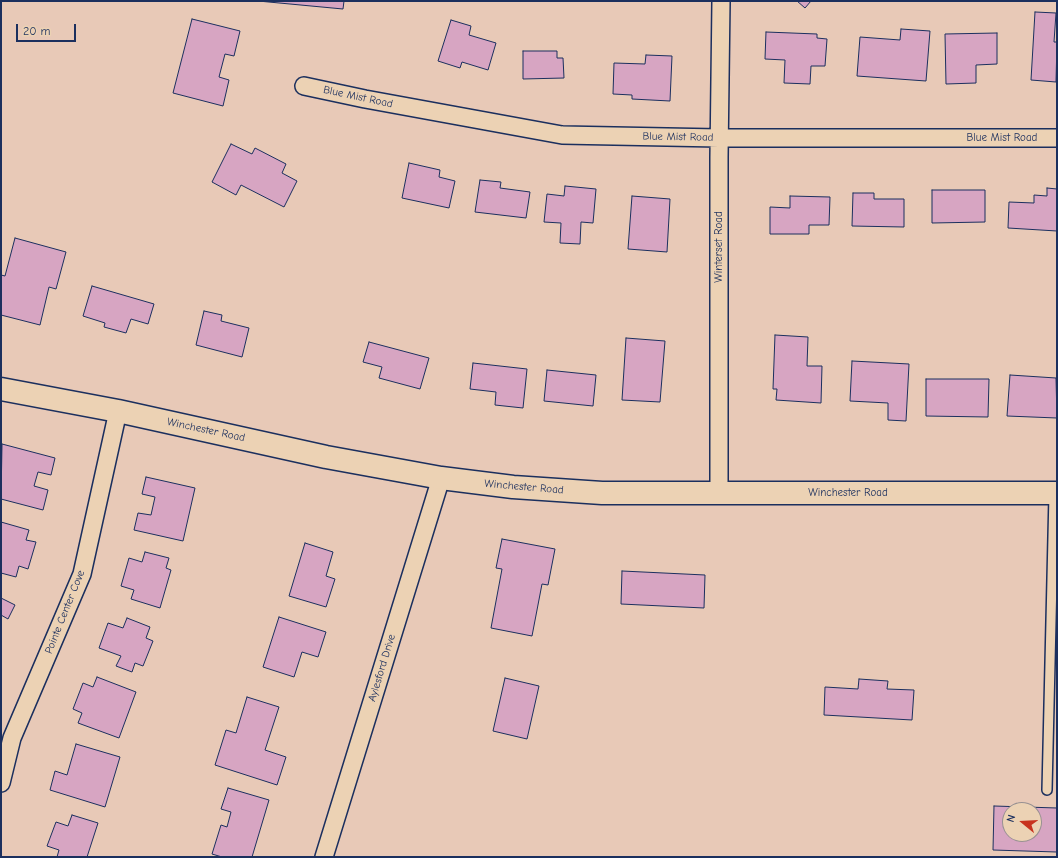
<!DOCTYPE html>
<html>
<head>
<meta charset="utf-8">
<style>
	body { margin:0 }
	#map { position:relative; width:1058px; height:858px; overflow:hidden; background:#e8c9b7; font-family:"Comic Neue",sans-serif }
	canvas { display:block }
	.frame { position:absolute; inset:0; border:2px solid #1b2f5e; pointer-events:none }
	.north { position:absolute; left:1002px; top:802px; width:40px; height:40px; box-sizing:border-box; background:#ecd2b4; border:1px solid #989192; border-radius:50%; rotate:288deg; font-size:11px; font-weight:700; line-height:16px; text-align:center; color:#1b2f5e }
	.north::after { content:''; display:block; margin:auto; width:14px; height:18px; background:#c8321e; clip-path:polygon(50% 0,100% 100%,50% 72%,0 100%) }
	.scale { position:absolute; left:16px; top:24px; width:60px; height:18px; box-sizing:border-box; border:2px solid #1b2f5e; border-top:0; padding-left:5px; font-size:12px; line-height:14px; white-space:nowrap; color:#1b2f5e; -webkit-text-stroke:3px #ecd2b4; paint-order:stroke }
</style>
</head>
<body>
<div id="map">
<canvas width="1058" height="858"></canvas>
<div class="frame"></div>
<div class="north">N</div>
<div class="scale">20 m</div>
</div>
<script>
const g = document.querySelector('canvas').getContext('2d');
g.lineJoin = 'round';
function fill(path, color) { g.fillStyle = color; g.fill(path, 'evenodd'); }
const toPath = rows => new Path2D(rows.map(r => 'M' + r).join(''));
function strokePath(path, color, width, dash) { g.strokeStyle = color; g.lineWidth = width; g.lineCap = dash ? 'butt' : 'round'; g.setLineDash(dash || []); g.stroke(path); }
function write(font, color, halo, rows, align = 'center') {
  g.font = font + ' "Comic Neue",sans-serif'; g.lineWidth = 3.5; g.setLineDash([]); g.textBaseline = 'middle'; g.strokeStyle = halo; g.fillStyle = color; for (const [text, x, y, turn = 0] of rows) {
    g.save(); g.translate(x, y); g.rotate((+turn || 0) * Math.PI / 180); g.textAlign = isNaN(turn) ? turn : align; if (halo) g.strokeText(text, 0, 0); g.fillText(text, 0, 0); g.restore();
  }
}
const building = toPath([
	[258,1,344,1,343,9,258,1],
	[797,1,811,1,805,8,797,1],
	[1035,12,1056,13,1054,42,1057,42,1056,82,1031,80,1035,12],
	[192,19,240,31,234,56,225,54,219,77,229,80,223,106,173,93,192,19],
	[451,20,471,26,469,35,496,43,488,70,462,62,460,68,438,61,451,20],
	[901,29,930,31,926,81,857,76,860,37,900,40,901,29],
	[766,32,817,34,817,38,827,39,825,66,811,66,810,84,784,83,785,60,765,59,766,32],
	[997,33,997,64,976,65,976,83,946,84,945,34,997,33],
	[523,51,557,51,557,58,563,58,564,78,523,79,523,51],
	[646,55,672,56,670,101,632,99,632,95,613,94,614,63,645,64,646,55],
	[231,144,252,154,255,148,286,164,282,173,297,181,284,207,241,185,236,195,212,182,231,144],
	[409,163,440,170,439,177,455,181,449,208,402,198,409,163],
	[480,180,501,182,500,188,530,192,526,218,475,212,480,180],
	[565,186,596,189,593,223,581,222,580,244,560,243,561,223,544,222,547,194,564,196,565,186],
	[1047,188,1057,189,1057,231,1008,228,1009,202,1034,203,1034,195,1047,196,1047,188],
	[932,190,985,190,985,222,932,223,932,190],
	[853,193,874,193,874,199,904,199,904,227,852,226,853,193],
	[632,196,670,199,667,252,628,249,632,196],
	[790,196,830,197,829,225,809,225,809,234,770,234,770,207,790,208,790,196],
	[15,238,66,252,56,289,49,287,40,325,1,315,1,275,5,276,15,238],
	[92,286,154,304,148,324,131,319,126,333,104,327,105,323,83,316,92,286],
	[204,311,222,315,221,321,249,328,242,357,196,345,204,311],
	[775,335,808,337,807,366,822,366,821,403,776,400,777,389,773,389,775,335],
	[626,338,665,341,660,402,622,400,626,338],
	[369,342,429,358,420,389,379,378,382,367,363,362,369,342],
	[852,361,909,364,906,421,888,420,888,403,850,401,852,361],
	[473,363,527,369,523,408,495,405,496,392,470,389,473,363],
	[547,370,596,375,593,406,544,401,547,370],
	[1010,375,1056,378,1057,418,1007,416,1010,375],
	[926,379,989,379,988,417,926,416,926,379],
	[2,444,55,458,51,475,38,472,34,486,48,490,43,510,1,499,2,444],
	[146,477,195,488,183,541,134,530,138,513,151,515,155,497,142,494,146,477],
	[1,522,29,530,26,540,36,542,28,569,19,566,16,577,1,573,1,522],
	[502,539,555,549,548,585,542,584,532,636,491,628,502,569,496,568,502,539],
	[305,543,333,552,326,576,335,579,326,607,289,596,305,543],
	[145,552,169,558,166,568,171,570,160,608,131,599,134,590,121,586,129,558,142,562,145,552],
	[622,571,705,575,704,608,621,604,622,571],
	[1,598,15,605,8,619,1,615,1,598],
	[279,617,326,632,318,657,302,652,294,677,263,667,279,617],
	[127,618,150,627,146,638,153,641,143,666,135,663,132,672,116,666,121,656,99,648,108,623,123,628,127,618],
	[97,677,136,692,119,738,78,723,82,713,73,709,83,683,93,687,97,677],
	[505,678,539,686,527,739,493,731,505,678],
	[859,679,888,681,887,689,914,690,912,720,824,715,825,687,858,689,859,679],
	[247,697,279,707,265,750,286,757,277,785,215,765,226,730,236,733,247,697],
	[76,744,120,757,105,807,50,790,55,771,67,775,76,744],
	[228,788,269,800,252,857,222,857,212,854,221,825,227,827,231,812,221,809,228,788],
	[994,806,1057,808,1057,852,993,850,994,806],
	[1010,810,1034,810,1034,834,1010,834,1010,810],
	[72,815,98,823,87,857,57,857,59,850,47,846,56,822,68,826,72,815]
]);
fill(building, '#d7a5c2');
strokePath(building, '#1b2f5e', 1);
const lane = toPath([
	[1047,790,1054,494]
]);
const street = toPath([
	[304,86,365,99,562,135,719,138,1057,138],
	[719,493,719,157,721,1],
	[1,783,12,738,82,574,118,411],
	[324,857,441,478]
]);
const secondary = toPath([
	[1,389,118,411,326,457,441,478,513,487,602,493,1057,493]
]);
strokePath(lane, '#1b2f5e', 12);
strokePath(street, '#1b2f5e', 20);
strokePath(secondary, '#1b2f5e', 25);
strokePath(lane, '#ecd2b4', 9);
strokePath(street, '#ecd2b4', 17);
strokePath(secondary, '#ecd2b4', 22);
write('11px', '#1b2f5e', '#ecd2b4', [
	["Blue Mist Road",358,97,12],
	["Blue Mist Road",678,137,1],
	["Blue Mist Road",1002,138],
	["Winterset Road",719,247,-90],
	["Winchester Road",206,430,12],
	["Winchester Road",524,487,5],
	["Winchester Road",848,493],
	["Pointe Center Cove",65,612,-68],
	["Aylesford Drive",382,668,-73]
]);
</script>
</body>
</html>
